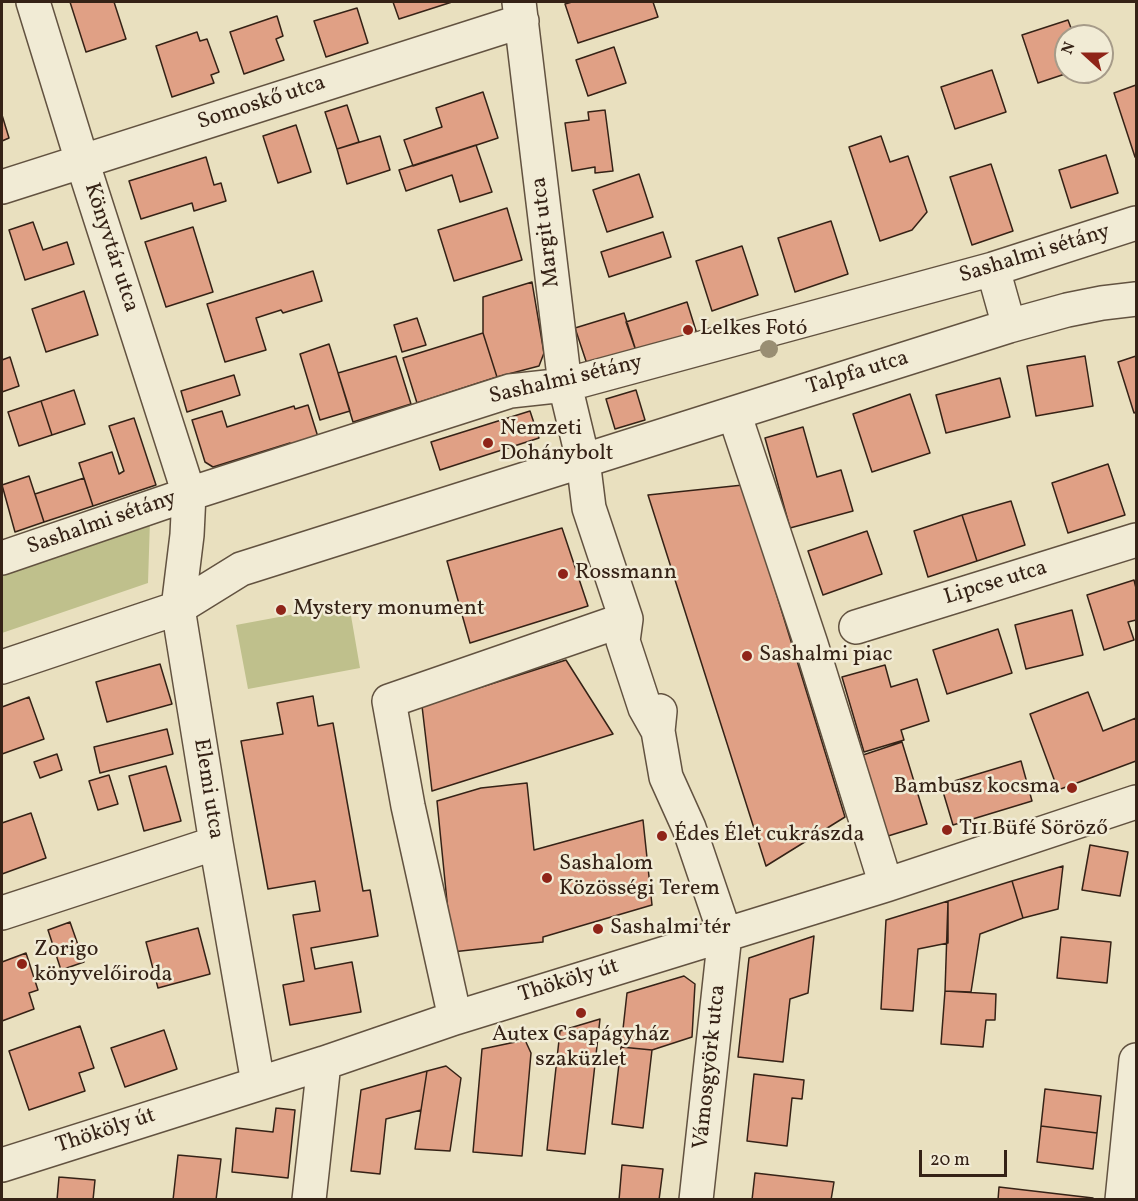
<!DOCTYPE html>
<html>
<head>
<meta charset="utf-8">
<style>
	body { margin:0 }
	#map { position:relative; width:1138px; height:1201px; overflow:hidden; background:#e9e0bf; font-family:Vollkorn,serif }
	canvas { display:block }
	.frame { position:absolute; inset:0; border:3px solid #352216; pointer-events:none }
	.north { position:absolute; left:1054px; top:24px; width:60px; height:60px; box-sizing:border-box; background:#f1ebd5; border:2px solid #a69b89; border-radius:50%; rotate:291deg; font-size:16px; font-weight:700; line-height:24px; text-align:center; color:#352216 }
	.north::after { content:''; display:block; margin:auto; width:21px; height:27px; background:#8f2418; clip-path:polygon(50% 0,100% 100%,50% 72%,0 100%) }
	.scale { position:absolute; left:919px; top:1150px; width:88px; height:27px; box-sizing:border-box; border:3px solid #352216; border-top:0; padding-left:8px; font-size:18px; line-height:21px; white-space:nowrap; color:#352216; -webkit-text-stroke:4px #f1ebd5; paint-order:stroke }
</style>
</head>
<body>
<div id="map">
<canvas width="1138" height="1201"></canvas>
<div class="frame"></div>
<div class="north">N</div>
<div class="scale">20 m</div>
</div>
<script>
const g = document.querySelector('canvas').getContext('2d');
g.lineJoin = 'round';
function fill(path, color) { g.fillStyle = color; g.fill(path, 'evenodd'); }
const toPath = rows => new Path2D(rows.map(r => 'M' + r).join(''));
function strokePath(path, color, width, dash) { g.strokeStyle = color; g.lineWidth = width; g.lineCap = dash ? 'butt' : 'round'; g.setLineDash(dash || []); g.stroke(path); }
function write(font, color, halo, rows, align = 'center') {
  g.font = font + ' Vollkorn,serif'; g.lineWidth = 5; g.setLineDash([]); g.textBaseline = 'middle'; g.strokeStyle = halo; g.fillStyle = color; for (const [text, x, y, turn = 0] of rows) {
    g.save(); g.translate(x, y); g.rotate((+turn || 0) * Math.PI / 180); g.textAlign = isNaN(turn) ? turn : align; if (halo) g.strokeText(text, 0, 0); g.fillText(text, 0, 0); g.restore();
  }
}
fill(toPath([
	[150,520,148,583,2,633,2,568],
	[349,604,360,668,248,689,236,625]
]), '#bfc08c');
const building = toPath([
	[70,2,114,2,126,39,86,52,70,2],
	[393,2,452,2,399,19,393,2],
	[572,2,653,2,658,17,578,43,565,4,572,2],
	[357,8,368,43,326,57,314,21,357,8],
	[277,16,283,36,276,39,284,60,244,74,230,32,277,16],
	[1068,20,1074,36,1066,36,1066,72,1071,72,1038,83,1022,35,1068,20],
	[197,32,200,41,207,39,219,72,211,75,214,83,172,97,156,46,197,32],
	[614,47,626,83,588,96,576,60,614,47],
	[992,70,1006,112,955,129,941,87,992,70],
	[1136,85,1136,157,1135,157,1114,93,1136,85],
	[483,92,498,138,413,166,404,140,442,127,436,108,483,92],
	[347,105,359,142,337,149,325,112,347,105],
	[605,110,613,171,595,173,595,167,572,171,565,123,589,120,588,112,605,110],
	[2,115,9,138,2,141,2,115],
	[296,125,311,172,278,183,263,136,296,125],
	[380,136,390,170,347,184,337,149,380,136],
	[881,136,890,162,908,156,927,212,912,230,880,241,849,147,881,136],
	[476,145,492,192,460,202,452,175,406,191,399,170,476,145],
	[1106,155,1118,193,1071,208,1059,170,1106,155],
	[206,157,214,185,221,183,226,201,194,211,192,203,141,219,129,181,206,157],
	[991,164,1013,231,972,245,950,177,991,164],
	[639,174,653,217,607,232,593,190,639,174],
	[507,208,522,260,454,281,438,230,507,208],
	[831,221,848,274,795,292,778,238,831,221],
	[33,222,43,250,67,242,74,264,25,280,9,230,33,222],
	[193,227,213,292,166,307,145,242,193,227],
	[663,232,671,257,609,277,601,252,663,232],
	[742,246,758,295,712,311,696,261,742,246],
	[313,271,322,301,283,313,281,310,256,318,266,350,225,362,207,304,313,271],
	[532,282,544,353,539,366,497,377,483,333,483,297,532,282],
	[84,291,98,335,46,352,32,309,84,291],
	[687,302,697,334,637,354,626,322,687,302],
	[624,313,637,354,589,370,575,328,624,313],
	[417,318,426,345,402,352,394,325,417,318],
	[483,333,497,377,417,403,403,358,483,333],
	[329,344,350,411,320,420,300,354,329,344],
	[396,356,411,404,353,422,338,373,396,356],
	[1085,356,1093,406,1036,416,1027,366,1085,356],
	[1136,356,1136,412,1134,413,1118,362,1136,356],
	[10,357,19,386,2,392,2,360,10,357],
	[234,375,240,395,187,412,181,391,234,375],
	[1000,378,1010,417,946,433,936,395,1000,378],
	[74,390,85,424,52,435,41,401,74,390],
	[636,390,645,420,615,429,606,399,636,390],
	[910,394,930,453,872,472,853,414,910,394],
	[41,401,52,435,19,446,8,412,41,401],
	[308,405,318,437,291,446,290,443,213,467,205,462,192,420,222,411,227,427,294,406,295,409,308,405],
	[530,411,539,438,440,470,431,442,530,411],
	[134,418,156,485,93,506,79,463,112,452,119,474,124,471,109,426,134,418],
	[803,427,817,477,841,470,853,511,790,528,765,438,803,427],
	[1108,464,1125,515,1068,533,1052,483,1108,464],
	[29,476,44,522,15,532,2,485,29,476],
	[84,478,93,506,44,522,35,494,84,478],
	[743,485,845,817,766,866,648,495,743,485],
	[1011,501,1025,545,977,561,962,515,1011,501],
	[962,515,977,561,928,577,914,531,962,515],
	[562,528,588,606,470,643,447,561,562,528],
	[867,531,882,574,823,595,808,551,867,531],
	[1134,580,1136,588,1136,620,1128,622,1134,640,1104,650,1087,595,1134,580],
	[1072,610,1083,655,1026,669,1015,625,1072,610],
	[998,629,1012,673,947,694,933,650,998,629],
	[566,660,613,734,432,791,422,706,566,660],
	[160,664,172,704,107,722,96,682,160,664],
	[885,665,891,687,917,679,929,721,901,730,904,740,864,752,842,677,885,665],
	[1088,692,1103,731,1136,718,1136,761,1058,790,1030,714,1088,692],
	[313,696,318,726,333,723,363,891,370,890,378,936,311,948,315,969,352,962,361,1012,290,1025,283,985,304,981,293,915,320,911,315,881,268,889,241,741,283,734,277,703,313,696],
	[29,697,44,739,2,754,2,707,29,697],
	[167,729,173,754,100,773,94,747,167,729],
	[902,742,927,824,888,836,863,755,902,742],
	[57,754,62,770,40,778,34,762,57,754],
	[1021,761,1032,801,953,825,941,785,1021,761],
	[166,766,181,821,144,831,129,776,166,766],
	[109,775,118,804,98,810,89,781,109,775],
	[527,783,534,850,643,820,652,905,543,937,543,942,452,952,437,801,481,788,527,783],
	[31,813,46,858,2,874,2,823,31,813],
	[1090,845,1128,852,1120,896,1082,890,1090,845],
	[1063,866,1058,909,1023,918,1012,881,1063,866],
	[1012,881,1023,918,980,934,971,992,945,991,948,901,1012,881],
	[948,901,948,943,918,949,913,1011,881,1009,886,920,948,901],
	[70,922,84,962,61,970,48,930,70,922],
	[198,928,210,974,158,988,146,942,198,928],
	[814,936,808,993,790,999,783,1062,738,1057,749,958,814,936],
	[1061,937,1111,942,1107,983,1057,978,1061,937],
	[26,953,38,990,29,993,34,1009,2,1021,2,962,26,953],
	[684,976,695,984,692,1037,652,1050,621,1047,627,993,684,976],
	[945,991,996,994,995,1020,986,1020,983,1047,941,1044,945,991],
	[600,1019,585,1154,547,1150,560,1031,600,1019],
	[80,1026,94,1068,79,1073,85,1091,29,1110,9,1051,80,1026],
	[164,1030,177,1069,125,1087,111,1048,164,1030],
	[525,1040,531,1053,522,1156,473,1152,482,1049,525,1040],
	[621,1047,652,1050,643,1128,612,1124,621,1047],
	[446,1066,461,1078,450,1151,415,1149,427,1071,446,1066],
	[427,1071,421,1110,386,1119,380,1174,351,1171,361,1090,427,1071],
	[754,1074,804,1080,802,1099,792,1098,787,1146,747,1141,754,1074],
	[1045,1089,1101,1096,1097,1133,1041,1126,1045,1089],
	[276,1108,295,1110,288,1178,232,1172,236,1128,273,1132,276,1108],
	[1041,1126,1097,1133,1093,1169,1037,1162,1041,1126],
	[178,1155,221,1159,216,1200,173,1200,178,1155],
	[622,1165,663,1169,659,1200,619,1200,622,1165],
	[755,1173,834,1182,831,1200,752,1200,755,1173],
	[59,1177,95,1180,93,1200,57,1200,59,1177],
	[999,1187,1093,1198,1093,1200,998,1200,999,1187]
]);
fill(building, '#e0a085');
strokePath(building, '#352216', 1.5);
const minor = toPath([
	[33,2,82,161,189,494,187,535,178,608,216,843,258,1083],
	[519,2,565,385,583,460,589,508,626,619,623,641,645,708,658,731],
	[2,187,522,21],
	[993,269,1009,326],
	[734,413,811,644,886,885],
	[2,558,189,494,510,391,565,385,993,269,1136,223],
	[856,627,1136,540],
	[2,667,178,608,241,569,1009,326,1067,310,1102,303,1136,299],
	[660,711,658,731,666,777,689,828,725,934,696,1200],
	[2,913,216,843],
	[455,1018,408,806,389,701,626,619],
	[2,1165,324,1063,455,1018,886,885,1136,802],
	[309,1200,324,1063],
	[1122,1200,1136,1060]
]);
strokePath(minor, '#625240', 36);
strokePath(minor, '#f1ebd5', 33);
g.fillStyle = '#998e73';
for (const [x, y] of [
	[769,349]
]) { g.beginPath(); g.arc(x, y, 9, 0, 2 * Math.PI); g.fill(); }
for (const [x, y, r, color] of [
	[688,330,6,"#8f2418"],
	[488,443,6,"#8f2418"],
	[563,574,6,"#8f2418"],
	[281,610,6,"#8f2418"],
	[747,656,6,"#8f2418"],
	[1072,788,6,"#8f2418"],
	[947,830,6,"#8f2418"],
	[662,836,6,"#8f2418"],
	[547,878,6,"#8f2418"],
	[598,929,6,"#8f2418"],
	[22,964,6,"#8f2418"],
	[581,1013,6,"#8f2418"]
]) { const dot = new Path2D(); dot.arc(x, y, r, 0, 2 * Math.PI); g.fillStyle = color; g.fill(dot); strokePath(dot, '#f1ebd5', 2); }
write('22px', '#352216', '#f1ebd5', [
	["Somoskő utca",262,104,-18],
	["Margit utca",547,232,-97],
	["Könyvtár utca",110,248,72],
	["Sashalmi sétány",1035,255,-17],
	["Talpfa utca",858,374,-17],
	["Sashalmi sétány",566,381,-13],
	["Sashalmi sétány",102,524,-19],
	["Lipcse utca",996,584,-17],
	["Elemi utca",207,789,81],
	["Thököly út",569,982,-17],
	["Vámosgyörk utca",711,1067,-84],
	["Thököly út",106,1132,-18]
]);
write('22px', '#352216', '#f1ebd5', [
	["Lelkes Fotó",700,330],
	["Nemzeti",500,430],
	["Dohánybolt",500,455],
	["Rossmann",575,574],
	["Mystery monument",293,610],
	["Sashalmi piac",759,656],
	["Bambusz kocsma",1060,788,"right"],
	["T11 Büfé Söröző",959,830],
	["Édes Élet cukrászda",674,836],
	["Sashalom",559,865],
	["Közösségi Terem",559,890],
	["Sashalmi tér",610,929],
	["Zorigo",34,951],
	["könyvelőiroda",34,976],
	["Autex Csapágyház",581,1036,"center"],
	["szaküzlet",581,1061,"center"]
], 'left');
</script>
</body>
</html>
